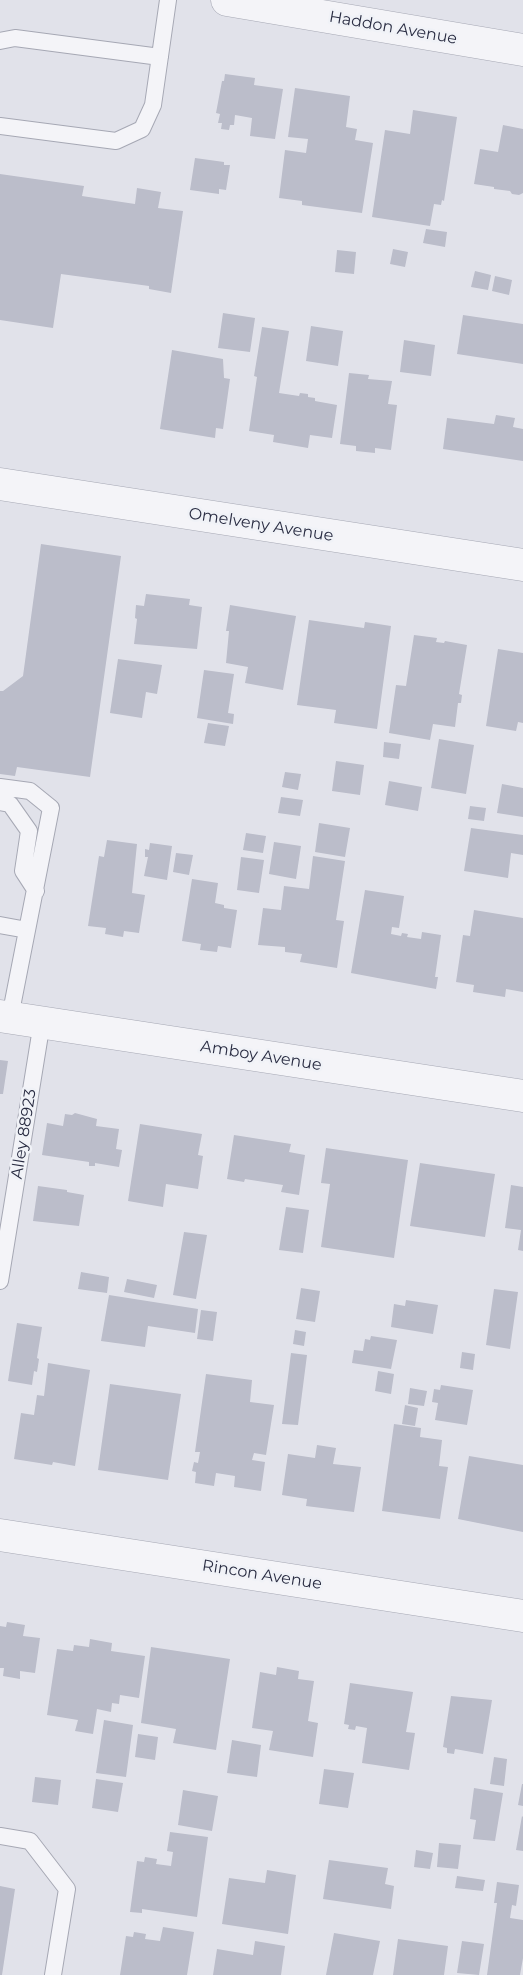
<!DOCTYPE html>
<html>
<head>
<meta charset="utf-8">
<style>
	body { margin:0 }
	canvas { display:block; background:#e1e2ea }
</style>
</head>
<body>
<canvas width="523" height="1975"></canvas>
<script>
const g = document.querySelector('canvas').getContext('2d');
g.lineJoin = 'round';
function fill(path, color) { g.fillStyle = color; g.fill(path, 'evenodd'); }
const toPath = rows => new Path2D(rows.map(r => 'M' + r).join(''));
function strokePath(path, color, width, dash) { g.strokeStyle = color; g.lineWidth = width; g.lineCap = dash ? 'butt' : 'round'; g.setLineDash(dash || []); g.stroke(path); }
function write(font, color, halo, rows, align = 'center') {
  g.font = font + ' Montserrat,sans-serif'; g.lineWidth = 5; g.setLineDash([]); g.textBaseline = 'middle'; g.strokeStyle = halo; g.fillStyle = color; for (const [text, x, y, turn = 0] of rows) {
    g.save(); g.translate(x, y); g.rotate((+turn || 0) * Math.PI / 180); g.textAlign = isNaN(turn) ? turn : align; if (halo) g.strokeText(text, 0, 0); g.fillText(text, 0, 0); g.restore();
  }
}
fill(toPath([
	[225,74,255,78,254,85,283,89,275,139,250,136,252,118,235,115,234,125,230,125,229,130,221,129,222,123,218,123,220,114,216,113,222,81,224,81],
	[295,88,350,96,346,127,357,129,355,140,373,143,362,213,302,205,302,201,279,198,285,150,306,153,308,139,288,137],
	[413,110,457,117,444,201,442,200,441,205,434,204,430,226,372,217,385,130,410,134],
	[503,125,523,129,523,193,519,195,512,194,510,191,494,189,494,187,474,184,480,149,498,152],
	[195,158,224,162,224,165,230,165,226,190,219,189,219,194,190,190],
	[0,174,84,186,82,196,135,204,137,188,161,192,158,208,183,211,171,293,149,289,149,286,61,274,53,328,0,320],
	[426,229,447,232,445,247,423,243],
	[393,249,408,252,405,267,390,264],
	[337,250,356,252,354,274,335,272],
	[475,271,491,275,488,290,471,287],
	[495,276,512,280,509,295,492,291],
	[223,313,255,318,250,352,218,348],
	[463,315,523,324,523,364,457,354],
	[311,326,343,331,338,366,306,361],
	[262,327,289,331,279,393,299,396,300,393,308,394,308,397,315,398,315,401,337,405,332,438,310,435,308,448,273,442,274,435,249,431,257,377,254,376],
	[404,340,435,345,431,376,400,372],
	[172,350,223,359,224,378,230,379,223,429,216,428,215,438,160,429],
	[349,373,369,375,368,379,392,381,388,404,397,405,391,450,375,448,375,453,356,451,356,446,340,444],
	[496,415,515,418,513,427,523,429,523,461,443,449,447,418,494,424],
	[41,544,121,556,90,777,17,767,15,776,0,774,0,691,3,691,23,676],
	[146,594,190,599,189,605,202,607,197,649,134,644,137,619,135,618,136,605,144,606],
	[230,605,296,616,283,690,245,683,248,667,226,663,229,631,226,631],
	[309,620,364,628,365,622,391,626,377,729,334,723,336,710,297,705],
	[414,635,437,638,436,642,444,643,445,641,467,645,459,694,462,695,461,703,458,703,455,727,433,724,430,740,389,733,396,685,406,686],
	[498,649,523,653,523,723,518,722,516,731,486,726],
	[118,659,162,665,157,694,146,692,142,718,110,713],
	[204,670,234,674,228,713,234,714,233,724,197,718],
	[208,723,229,726,225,746,204,743],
	[439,739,474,745,466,794,431,788],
	[384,742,401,744,399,759,383,757],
	[336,761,364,765,360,795,332,791],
	[285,772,301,774,298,790,282,787],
	[389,781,422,787,418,811,385,805],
	[502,784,523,788,523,817,497,813],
	[281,797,303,800,300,816,278,813],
	[470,806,486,808,484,821,468,819],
	[319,823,350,828,345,857,315,852],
	[471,828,523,835,523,855,511,853,508,878,464,871],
	[246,833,266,836,263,853,243,850],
	[107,840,137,844,132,893,145,895,139,933,124,931,123,937,105,934,106,928,88,926,99,856,104,857],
	[274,842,301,846,296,879,269,874],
	[150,843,172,846,167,880,144,876,148,857,145,857,145,849,149,850],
	[176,853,193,855,189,875,173,872],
	[313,856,345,861,336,920,344,921,337,968,300,962,302,954,285,952,285,947,258,945,263,908,281,910,284,886,309,889],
	[241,857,264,860,259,893,237,890],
	[192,879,218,883,215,903,224,905,224,908,237,910,231,948,218,946,217,952,200,950,201,944,182,941],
	[365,890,404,896,399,928,392,927,391,934,401,936,402,933,408,934,407,937,421,939,422,932,441,935,435,977,438,977,436,989,351,973],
	[474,910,523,918,523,992,506,989,505,997,473,992,474,985,456,982,463,935,470,936],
	[0,1060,8,1061,3,1094,0,1094],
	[75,1113,97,1119,96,1126,119,1129,116,1149,122,1150,119,1167,95,1163,95,1166,89,1166,89,1162,42,1155,47,1123,63,1126,65,1114,72,1115],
	[140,1124,202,1134,198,1155,203,1156,198,1189,166,1184,163,1207,128,1201],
	[234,1135,291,1144,289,1152,305,1155,299,1195,281,1192,283,1185,245,1179,244,1182,227,1179],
	[326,1148,408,1160,394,1258,321,1247,330,1184,321,1183],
	[420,1163,495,1174,485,1237,410,1226],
	[511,1185,523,1187,523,1251,518,1250,521,1230,505,1228],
	[38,1186,67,1190,67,1192,84,1195,79,1226,33,1221],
	[286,1207,309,1210,303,1253,279,1250],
	[184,1232,207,1235,196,1299,173,1295],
	[81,1272,109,1277,107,1293,78,1289],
	[127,1279,157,1285,154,1298,124,1292],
	[301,1288,320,1291,315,1322,296,1319],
	[494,1289,518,1292,510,1349,486,1345],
	[109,1295,198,1309,195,1333,148,1326,145,1347,101,1341],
	[406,1300,438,1305,433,1334,391,1327,394,1304,405,1306],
	[201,1310,217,1312,213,1341,197,1339],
	[17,1323,42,1327,37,1358,39,1359,37,1372,34,1371,32,1385,8,1381],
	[295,1330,306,1332,304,1346,293,1344],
	[371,1336,397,1340,391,1369,352,1363,354,1350,363,1351,365,1339,370,1340],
	[462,1352,475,1354,473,1370,460,1368],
	[291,1353,307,1355,298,1425,282,1424],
	[48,1363,90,1370,75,1466,53,1462,52,1465,14,1459,21,1413,34,1415,37,1395,44,1396],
	[378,1371,394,1374,391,1394,375,1391],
	[206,1374,252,1380,250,1402,274,1405,266,1455,254,1453,252,1460,265,1462,261,1491,234,1487,235,1476,216,1473,214,1486,195,1483,196,1472,192,1471,194,1462,198,1463,200,1452,195,1452],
	[110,1384,181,1394,168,1480,98,1470],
	[441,1385,473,1390,467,1425,435,1420,438,1403,432,1402,434,1389,440,1390],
	[410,1388,427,1391,424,1406,408,1404],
	[405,1405,418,1408,415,1426,402,1424],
	[394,1424,421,1428,420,1437,442,1440,439,1466,448,1467,440,1519,382,1511],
	[317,1445,336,1448,333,1464,361,1467,354,1512,306,1506,307,1499,282,1495,288,1454,315,1458],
	[469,1456,523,1465,523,1532,458,1519],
	[7,1622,25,1625,23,1636,40,1638,35,1673,20,1671,20,1679,3,1676,4,1668,0,1668,0,1626,6,1627],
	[90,1639,112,1643,111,1651,145,1656,139,1698,120,1695,119,1704,112,1703,111,1712,97,1709,93,1734,75,1731,78,1720,47,1715,57,1649,73,1651,74,1645,89,1647],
	[151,1647,230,1659,216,1750,173,1743,176,1729,141,1723],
	[277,1667,299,1671,298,1679,314,1681,308,1721,318,1723,313,1757,269,1750,273,1731,252,1728,260,1672,276,1675],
	[350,1683,413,1692,406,1732,415,1733,409,1770,362,1763,367,1728,356,1726,355,1730,348,1729,349,1725,344,1724],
	[451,1696,492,1700,483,1754,455,1749,454,1754,447,1753,447,1748,443,1747],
	[104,1720,133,1725,126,1777,96,1773],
	[138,1734,158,1737,155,1760,135,1757],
	[232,1740,261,1745,257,1777,227,1773],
	[494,1757,507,1759,504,1786,490,1784],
	[324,1769,354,1773,348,1808,319,1804],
	[35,1777,61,1780,58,1805,32,1802],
	[96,1779,123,1783,118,1812,92,1808],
	[522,1784,523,1784,523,1806,518,1805],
	[474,1788,503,1793,495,1841,473,1839,476,1820,470,1819],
	[183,1790,218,1796,212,1831,178,1825],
	[522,1816,523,1817,523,1851,516,1850],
	[170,1832,208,1837,197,1917,142,1909,142,1913,130,1912,137,1861,144,1862,145,1857,157,1859,156,1864,171,1866,173,1852,167,1851],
	[439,1843,461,1845,458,1869,437,1867],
	[416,1850,433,1853,430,1869,414,1867],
	[329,1860,388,1868,385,1884,394,1886,391,1909,323,1899],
	[267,1870,296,1875,288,1934,222,1924,229,1878,265,1883],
	[457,1876,485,1880,483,1891,455,1888],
	[497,1882,519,1885,516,1906,512,1905,510,1918,523,1920,523,1958,520,1975,487,1975,497,1903,494,1903],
	[0,1886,15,1889,2,1975,0,1975],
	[163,1927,194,1932,187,1975,120,1975,126,1936,133,1937,134,1932,146,1934,145,1939,160,1941],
	[334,1933,380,1941,373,1975,326,1975],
	[398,1939,448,1946,444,1975,393,1975],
	[255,1941,285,1946,281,1975,213,1975,217,1949,253,1955],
	[462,1941,484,1944,479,1975,457,1973]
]), '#bbbdca');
const lane = toPath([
	[0,41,15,38,160,57],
	[0,126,116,141,142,129,153,105,168,0],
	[0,787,30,791,51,808,10,1017],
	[0,802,10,804,29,831,23,871,36,891],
	[0,925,27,930],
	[0,1281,42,1022],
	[0,1836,30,1841,67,1889,53,1975]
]);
const street = toPath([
	[227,0,523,50],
	[0,484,523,565],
	[0,1016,523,1096],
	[0,1535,523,1616]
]);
strokePath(lane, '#a6a8b4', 18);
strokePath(street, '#a6a8b4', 33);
strokePath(lane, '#f4f4f8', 16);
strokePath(street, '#f4f4f8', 32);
write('16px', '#292c42', '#f0f2f7', [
	["Haddon Avenue",393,28,10],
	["Omelveny Avenue",261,525,9],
	["Amboy Avenue",261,1056,9],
	["Alley 88923",24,1134,-81],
	["Rincon Avenue",262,1575,9]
]);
</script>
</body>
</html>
